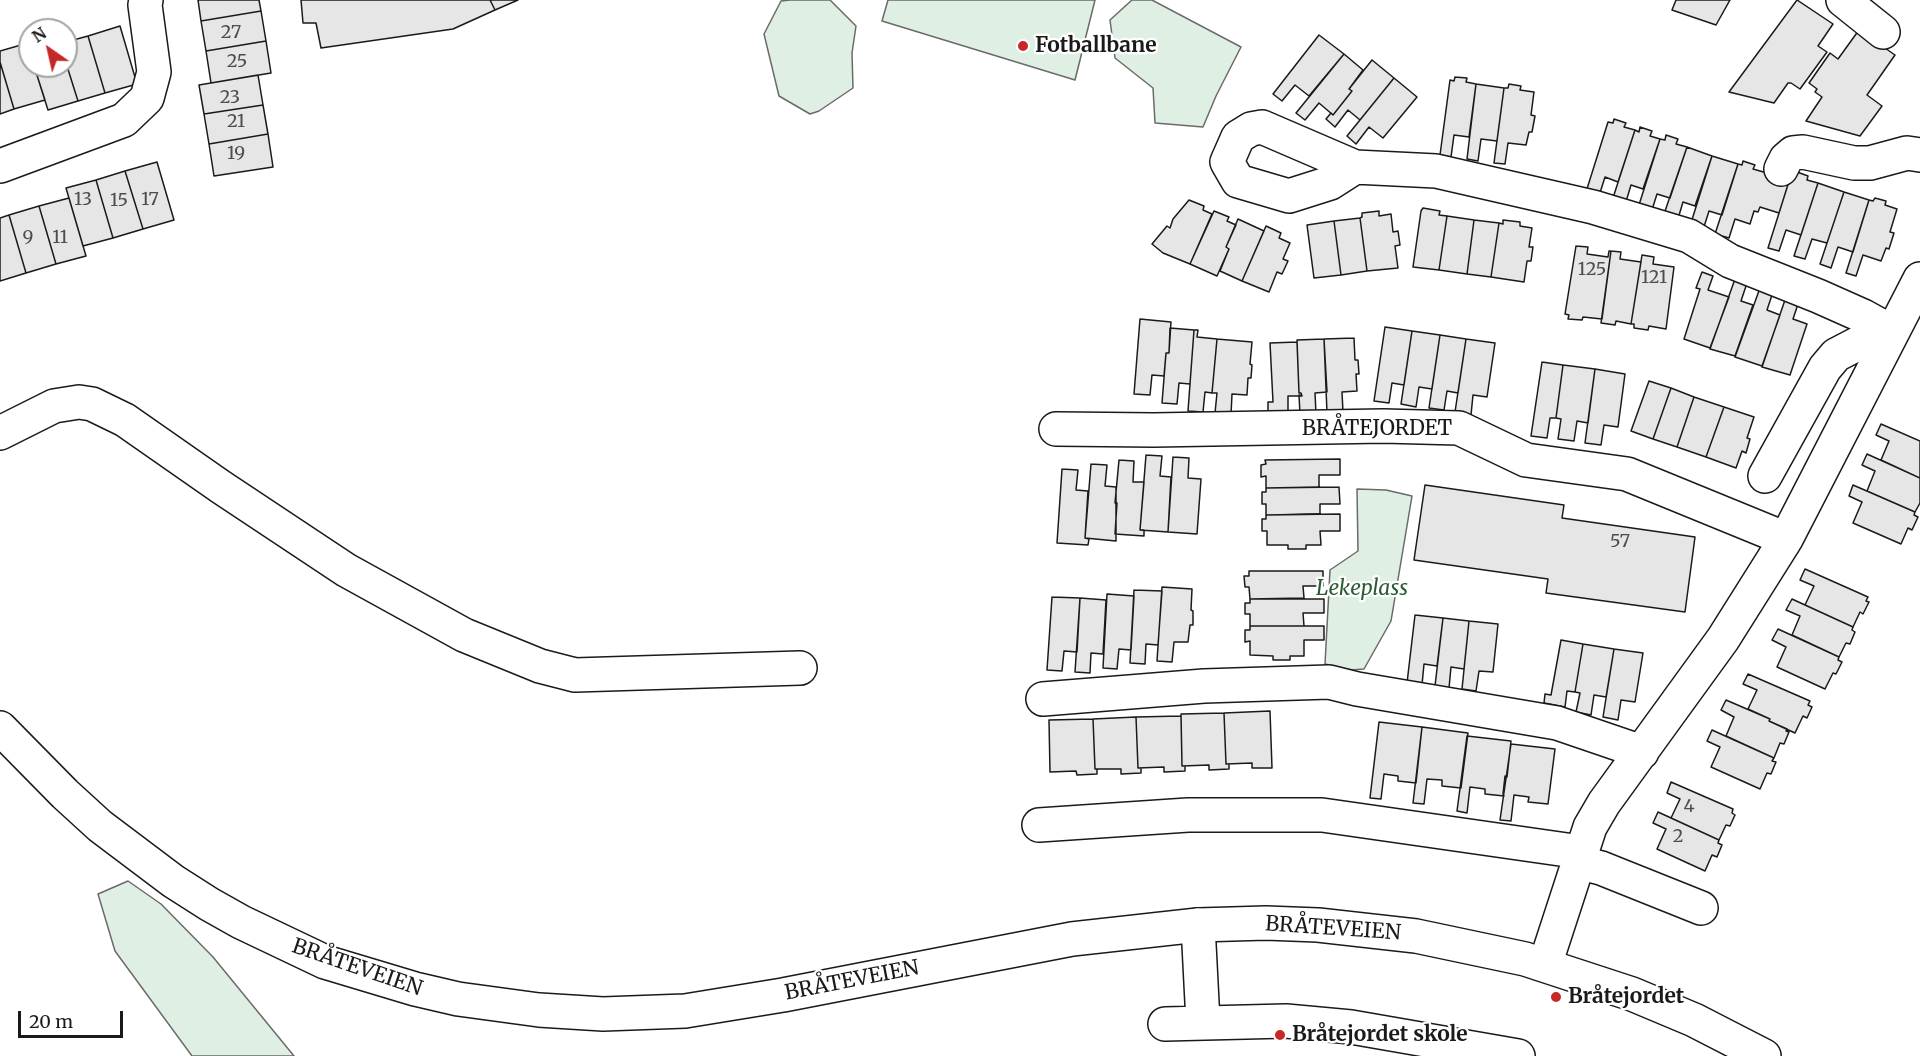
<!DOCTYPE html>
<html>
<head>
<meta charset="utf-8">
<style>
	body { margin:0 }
	#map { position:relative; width:1920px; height:1056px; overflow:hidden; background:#fff; font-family:Merriweather,serif }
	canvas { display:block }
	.north { position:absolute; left:18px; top:18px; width:60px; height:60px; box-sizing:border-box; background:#fff; border:2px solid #a3a3a3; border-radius:50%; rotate:326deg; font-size:16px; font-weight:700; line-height:24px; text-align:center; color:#1a1a1a }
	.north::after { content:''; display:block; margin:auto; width:21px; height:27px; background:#c62828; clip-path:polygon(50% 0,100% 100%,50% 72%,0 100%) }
	.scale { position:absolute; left:18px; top:1011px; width:105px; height:27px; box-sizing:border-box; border:3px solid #1a1a1a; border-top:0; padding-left:8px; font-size:18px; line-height:21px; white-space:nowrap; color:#1a1a1a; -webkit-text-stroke:4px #fff; paint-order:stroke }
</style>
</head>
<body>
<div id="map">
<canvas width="1920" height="1056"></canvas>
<div class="north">N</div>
<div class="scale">20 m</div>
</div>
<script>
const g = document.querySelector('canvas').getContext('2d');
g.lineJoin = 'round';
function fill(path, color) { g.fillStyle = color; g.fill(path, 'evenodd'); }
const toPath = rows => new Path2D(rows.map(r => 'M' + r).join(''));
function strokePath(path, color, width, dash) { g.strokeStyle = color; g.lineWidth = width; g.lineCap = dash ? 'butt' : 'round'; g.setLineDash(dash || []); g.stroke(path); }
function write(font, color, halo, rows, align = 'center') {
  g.font = font + ' Merriweather,serif'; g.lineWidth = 4.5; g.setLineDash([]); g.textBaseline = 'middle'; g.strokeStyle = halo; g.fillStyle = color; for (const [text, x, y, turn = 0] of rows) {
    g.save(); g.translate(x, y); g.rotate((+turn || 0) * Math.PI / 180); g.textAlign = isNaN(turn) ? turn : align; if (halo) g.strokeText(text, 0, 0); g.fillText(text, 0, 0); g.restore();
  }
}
const green = toPath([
	[790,0,830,0,856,26,852,53,853,88,819,111,810,114,779,96,764,34,781,1,790,0],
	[888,0,1095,0,1075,80,882,21,888,0],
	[1132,0,1152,0,1241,47,1216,96,1203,127,1155,123,1153,88,1115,58,1110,20,1132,0],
	[1357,489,1386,490,1412,496,1391,621,1364,669,1351,670,1325,664,1330,570,1358,551,1357,489],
	[128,881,161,904,213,957,294,1056,192,1056,115,951,98,894,128,881]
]);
fill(green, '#e0efe3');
strokePath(green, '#6a6a6a', 1.5);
const building = toPath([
	[198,0,259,0,261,11,201,21,198,0],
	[301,0,490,0,495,10,453,29,321,48,316,23,303,23,301,0],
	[490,0,518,0,495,10,490,0],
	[1676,0,1730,0,1716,25,1672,10,1676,0],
	[1797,0,1833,24,1818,46,1827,52,1800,89,1791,83,1788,83,1774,103,1729,92,1797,0],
	[261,11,266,41,206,51,201,21,261,11],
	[120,26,137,84,105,93,88,36,120,26],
	[1859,30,1895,55,1867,95,1882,106,1860,136,1806,121,1822,97,1815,92,1817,89,1809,83,1830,53,1838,59,1859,30],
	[1319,35,1344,54,1309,96,1295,85,1282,101,1273,94,1319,35],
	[88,36,105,93,78,101,66,63,66,42,88,36],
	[266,41,271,73,211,83,206,51,266,41],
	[28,43,30,51,30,66,34,66,45,100,14,109,0,62,0,51,28,43],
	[1344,54,1363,70,1349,89,1352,91,1333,115,1319,103,1305,120,1296,113,1344,54],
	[1372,60,1394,78,1360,120,1348,110,1335,127,1326,119,1331,113,1333,115,1352,91,1349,89,1372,60],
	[0,62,14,109,0,114,0,62],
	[66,63,78,101,48,110,34,66,66,66,66,63],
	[258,75,263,105,204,114,199,85,258,75],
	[1455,77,1467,78,1466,82,1476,84,1469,137,1454,135,1451,157,1440,155,1450,80,1454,81,1455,77],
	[1394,78,1417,97,1383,138,1369,127,1356,144,1347,136,1394,78],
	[1476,84,1504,88,1497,141,1481,139,1478,161,1467,159,1476,84],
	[1509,84,1521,86,1520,90,1534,92,1531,115,1535,116,1532,132,1529,132,1526,145,1508,143,1505,164,1494,163,1504,88,1508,88,1509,84],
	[263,105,268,134,209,144,204,114,263,105],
	[1614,119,1626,123,1624,127,1635,130,1618,182,1605,177,1599,196,1586,192,1608,122,1613,123,1614,119],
	[1640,127,1652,131,1650,136,1660,139,1643,189,1631,185,1625,205,1612,201,1635,130,1639,132,1640,127],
	[268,134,273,167,214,176,209,144,268,134],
	[1666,135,1678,139,1676,144,1687,147,1670,198,1657,194,1651,213,1638,208,1660,139,1665,140,1666,135],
	[1687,147,1712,156,1695,206,1683,202,1677,222,1663,217,1687,147],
	[1712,156,1738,164,1722,215,1709,211,1703,230,1690,226,1712,156],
	[1743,161,1755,165,1753,169,1767,173,1791,175,1779,213,1760,207,1758,212,1754,211,1750,224,1735,219,1729,238,1715,234,1738,164,1742,165,1743,161],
	[157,162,174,220,143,229,125,171,157,162],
	[125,171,143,229,113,238,96,180,125,171],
	[1797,172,1808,176,1807,180,1818,183,1801,235,1786,230,1779,251,1768,248,1791,175,1797,172],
	[96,180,113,238,83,246,66,188,96,180],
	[1818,183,1844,192,1827,243,1812,239,1805,259,1794,256,1818,183],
	[1844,192,1869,200,1853,252,1838,247,1831,268,1820,264,1844,192],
	[69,198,86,256,56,264,39,206,69,198],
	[1875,198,1886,201,1885,205,1897,209,1890,232,1894,233,1889,249,1886,248,1881,261,1863,255,1856,276,1846,273,1869,200,1873,201,1875,198],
	[1189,200,1204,206,1203,210,1212,214,1190,264,1163,253,1152,244,1167,226,1170,228,1173,219,1189,200],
	[39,206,56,264,26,273,9,215,39,206],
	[1423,208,1440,211,1439,215,1447,216,1439,270,1413,267,1421,211,1423,208],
	[1214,211,1229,217,1227,221,1236,225,1226,247,1229,249,1217,276,1190,264,1214,211],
	[1379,211,1379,216,1391,214,1393,232,1398,231,1400,245,1395,246,1398,268,1367,271,1360,218,1362,217,1362,213,1379,211],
	[9,215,26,273,0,281,0,218,9,215],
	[1447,216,1474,220,1467,274,1439,270,1447,216],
	[1360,218,1367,271,1341,275,1334,221,1360,218],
	[1238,219,1264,231,1242,281,1220,271,1229,249,1226,247,1238,219],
	[1474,220,1499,223,1491,277,1467,274,1474,220],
	[1503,220,1520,222,1520,226,1532,228,1529,247,1533,247,1531,261,1527,261,1524,282,1491,277,1499,223,1503,224,1503,220],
	[1334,221,1341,275,1314,278,1307,225,1334,221],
	[1266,226,1281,233,1279,238,1290,243,1283,259,1288,261,1282,274,1277,272,1269,292,1242,281,1266,226],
	[1576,246,1588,247,1587,254,1608,257,1609,251,1611,251,1602,319,1583,317,1582,320,1568,319,1569,315,1565,314,1576,246],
	[1611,251,1621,252,1620,259,1641,262,1631,324,1616,321,1615,325,1601,323,1611,251],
	[1642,255,1654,257,1653,264,1674,267,1666,329,1649,326,1648,330,1634,328,1634,324,1631,324,1642,255],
	[1702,272,1713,276,1708,290,1729,297,1710,348,1684,339,1700,289,1696,288,1702,272],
	[1735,279,1747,283,1741,301,1753,305,1735,356,1710,349,1735,279],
	[1760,288,1773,292,1767,310,1780,315,1762,366,1735,357,1760,288],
	[1786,297,1799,301,1793,319,1807,324,1790,375,1762,367,1786,297],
	[1140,319,1171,322,1169,353,1166,353,1164,376,1152,375,1150,395,1134,394,1140,319],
	[1385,327,1412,331,1404,385,1392,383,1389,403,1374,401,1385,327],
	[1170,328,1194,330,1190,384,1179,383,1177,404,1162,403,1166,353,1169,353,1170,328],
	[1194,330,1198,330,1197,337,1217,339,1212,393,1205,392,1203,412,1188,411,1194,330],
	[1412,331,1440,335,1432,389,1419,387,1416,407,1401,404,1412,331],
	[1440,335,1466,339,1458,393,1447,391,1444,410,1429,408,1440,335],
	[1354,338,1355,360,1358,360,1359,374,1356,374,1357,391,1342,392,1343,412,1327,413,1324,339,1354,338],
	[1217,339,1252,342,1250,364,1252,365,1251,378,1248,378,1247,395,1232,394,1231,415,1215,413,1217,393,1212,393,1217,339],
	[1324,339,1327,392,1315,393,1316,414,1300,414,1299,395,1302,396,1301,393,1299,393,1297,340,1324,339],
	[1466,339,1495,343,1487,397,1473,395,1471,415,1455,412,1466,339],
	[1297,342,1299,393,1301,393,1302,396,1288,396,1288,413,1268,414,1268,402,1273,402,1270,343,1297,342],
	[1542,362,1563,365,1556,418,1550,418,1547,438,1531,436,1542,362],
	[1563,365,1595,369,1588,423,1577,421,1574,441,1558,439,1561,419,1556,418,1563,365],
	[1595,369,1625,374,1618,427,1604,425,1601,445,1585,443,1595,369],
	[1649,381,1671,388,1653,439,1631,431,1649,381],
	[1671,388,1694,397,1677,447,1653,439,1671,388],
	[1694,397,1724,407,1706,457,1677,447,1694,397],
	[1724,407,1754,417,1747,438,1750,439,1746,453,1742,451,1736,468,1706,457,1724,407],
	[1881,424,1920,441,1920,478,1881,460,1889,441,1876,435,1881,424],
	[1867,454,1920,478,1920,503,1915,512,1867,491,1875,471,1862,465,1867,454],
	[1146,455,1162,456,1160,476,1171,477,1168,532,1140,530,1146,455],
	[1173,457,1189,458,1188,478,1201,479,1197,534,1168,532,1173,457],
	[1340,459,1340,475,1319,475,1319,487,1266,488,1266,476,1261,477,1261,465,1266,464,1265,460,1340,459],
	[1119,460,1134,461,1133,482,1144,482,1140,530,1144,530,1144,536,1115,534,1117,503,1115,503,1119,460],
	[1091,464,1107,465,1105,486,1116,487,1116,541,1085,538,1091,464],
	[1062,469,1078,470,1076,490,1088,491,1085,538,1089,539,1088,545,1057,543,1062,469],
	[1425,485,1564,505,1562,518,1695,537,1685,612,1546,593,1548,579,1414,560,1425,485],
	[1853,485,1915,512,1914,515,1918,517,1912,530,1908,528,1901,544,1853,523,1862,502,1849,496,1853,485],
	[1339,487,1340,504,1320,504,1320,514,1266,515,1266,504,1262,504,1262,492,1266,492,1266,488,1339,487],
	[1340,514,1340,531,1320,531,1321,545,1306,545,1306,549,1288,549,1288,545,1267,545,1267,531,1262,531,1262,519,1266,519,1266,515,1340,514],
	[1805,569,1868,597,1866,601,1869,602,1863,614,1860,612,1853,627,1805,605,1814,586,1800,580,1805,569],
	[1249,571,1323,571,1323,586,1303,586,1304,598,1250,599,1249,587,1245,587,1244,576,1249,576,1249,571],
	[1162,587,1192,589,1191,610,1193,611,1193,625,1190,625,1188,642,1174,642,1172,662,1157,661,1162,587],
	[1134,590,1162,591,1158,645,1146,644,1145,664,1130,663,1134,590],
	[1107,594,1134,596,1131,650,1119,649,1117,669,1103,668,1107,594],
	[1052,597,1080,598,1077,652,1064,651,1062,671,1047,670,1052,597],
	[1080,598,1106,600,1103,654,1091,653,1090,673,1075,672,1080,598],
	[1250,599,1324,599,1324,613,1303,613,1304,626,1250,626,1250,614,1245,614,1245,603,1250,603,1250,599],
	[1792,599,1853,627,1852,630,1855,632,1850,644,1846,643,1839,657,1792,635,1800,616,1786,610,1792,599],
	[1415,615,1443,618,1437,666,1424,664,1422,685,1407,683,1415,615],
	[1443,618,1469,621,1464,669,1451,667,1449,688,1435,686,1443,618],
	[1469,621,1498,624,1493,672,1479,671,1476,691,1462,689,1469,621],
	[1250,626,1324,626,1324,640,1304,640,1304,656,1290,656,1290,660,1273,660,1273,656,1250,655,1250,641,1245,642,1245,630,1250,630,1250,626],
	[1778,629,1839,657,1838,660,1842,662,1836,674,1833,673,1825,689,1777,667,1786,647,1772,640,1778,629],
	[1561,640,1583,644,1575,692,1567,691,1565,707,1544,703,1545,694,1551,695,1561,640],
	[1583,644,1614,649,1606,697,1594,695,1591,715,1576,712,1580,693,1575,692,1583,644],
	[1614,649,1643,653,1635,702,1621,700,1618,720,1603,717,1614,649],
	[1748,674,1810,701,1808,705,1812,707,1807,718,1803,716,1795,733,1769,721,1770,719,1748,709,1757,690,1743,684,1748,674],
	[1726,700,1770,719,1769,721,1787,729,1786,731,1789,732,1784,744,1780,743,1774,758,1726,736,1734,717,1721,710,1726,700],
	[1270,711,1272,768,1252,768,1252,763,1226,764,1224,713,1270,711],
	[1224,713,1226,764,1229,764,1229,769,1209,770,1209,765,1182,766,1181,714,1224,713],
	[1181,716,1182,766,1185,766,1185,771,1164,772,1164,767,1138,768,1136,717,1181,716],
	[1136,717,1138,768,1141,768,1141,773,1121,774,1121,769,1095,769,1093,719,1136,717],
	[1093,719,1095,769,1097,769,1097,774,1077,775,1076,771,1050,772,1049,720,1093,719],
	[1379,722,1422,727,1416,783,1398,781,1398,776,1384,774,1381,799,1370,798,1379,722],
	[1422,727,1468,733,1461,788,1442,786,1442,780,1427,779,1424,804,1413,803,1422,727],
	[1712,730,1774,758,1772,761,1776,762,1771,774,1767,773,1760,789,1711,767,1720,747,1707,741,1712,730],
	[1467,736,1511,741,1507,777,1505,776,1503,794,1504,796,1485,794,1485,789,1470,787,1467,813,1457,811,1467,736],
	[1511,744,1555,749,1548,804,1528,802,1529,797,1514,795,1511,821,1500,820,1511,744],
	[1671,782,1733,809,1732,813,1735,815,1730,826,1726,825,1719,840,1671,818,1680,799,1667,793,1671,782],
	[1658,812,1719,840,1718,843,1722,845,1717,857,1712,855,1705,871,1657,849,1666,829,1653,823,1658,812]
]);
fill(building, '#e6e6e6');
strokePath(building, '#1a1a1a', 1.5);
const minor = toPath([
	[1843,0,1883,32],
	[0,166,124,120,147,98,154,72,145,5,146,0],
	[1355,167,1330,183,1289,196,1238,181,1227,162,1238,137,1251,129,1262,127,1355,167,1436,171,1593,207,1689,236,1730,261,1818,296,1863,316,1892,332],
	[1781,169,1786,159,1793,153,1803,152,1854,163,1870,163,1907,153,1920,155],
	[1056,429,1154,430,1383,426,1459,428,1526,460,1627,474,1786,539],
	[0,433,54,406,79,402,92,404,125,420,221,487,346,570,464,635,540,666,575,675,800,668],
	[1765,476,1825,368,1836,355,1859,343,1884,347],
	[1043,699,1204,686,1329,682,1357,689,1557,723,1642,752],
	[1039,825,1188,815,1322,815,1581,852],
	[1577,862,1601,868,1701,908],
	[1198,925,1203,1022],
	[1545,965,1590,827,1604,803,1723,639,1786,539,1920,279],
	[1165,1024,1286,1021,1351,1027,1518,1056]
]);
const major = toPath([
	[0,728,65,794,100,826,173,881,209,904,241,922,325,962,415,989,458,999,539,1010,603,1014,685,1011,783,995,1072,939,1198,925,1266,923,1318,925,1416,936,1525,959,1632,994,1694,1020,1764,1056]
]);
strokePath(minor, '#1a1a1a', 36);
strokePath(major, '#1a1a1a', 36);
strokePath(minor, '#fff', 33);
strokePath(major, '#fff', 33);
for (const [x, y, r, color] of [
	[1023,46,6,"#c62828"],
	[1556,997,6,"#c62828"],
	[1280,1035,6,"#c62828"]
]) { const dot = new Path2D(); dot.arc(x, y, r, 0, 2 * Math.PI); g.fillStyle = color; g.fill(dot); strokePath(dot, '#fff', 2); }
write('18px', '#4d4d4d', null, [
	["27",231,33],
	["25",237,62],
	["23",230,98],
	["21",236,122],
	["19",236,154],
	["13",83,200],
	["17",150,200],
	["15",119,201],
	["9",28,238],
	["11",60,238],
	["125",1592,270],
	["121",1654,278],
	["57",1620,542],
	["4",1689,807],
	["2",1678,837]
]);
write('bold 21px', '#1a1a1a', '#fff', [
	["Fotballbane",1035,46],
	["Bråtejordet",1568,997],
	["Bråtejordet skole",1292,1035]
], 'left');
write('21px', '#1a1a1a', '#fff', [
	["BRÅTEJORDET",1377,429],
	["BRÅTEVEIEN",1333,929,4],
	["BRÅTEVEIEN",357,968,19],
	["BRÅTEVEIEN",852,981,-11]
]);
write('italic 21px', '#2b5a34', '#fff', [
	["Lekeplass",1362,589]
]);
</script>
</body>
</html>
